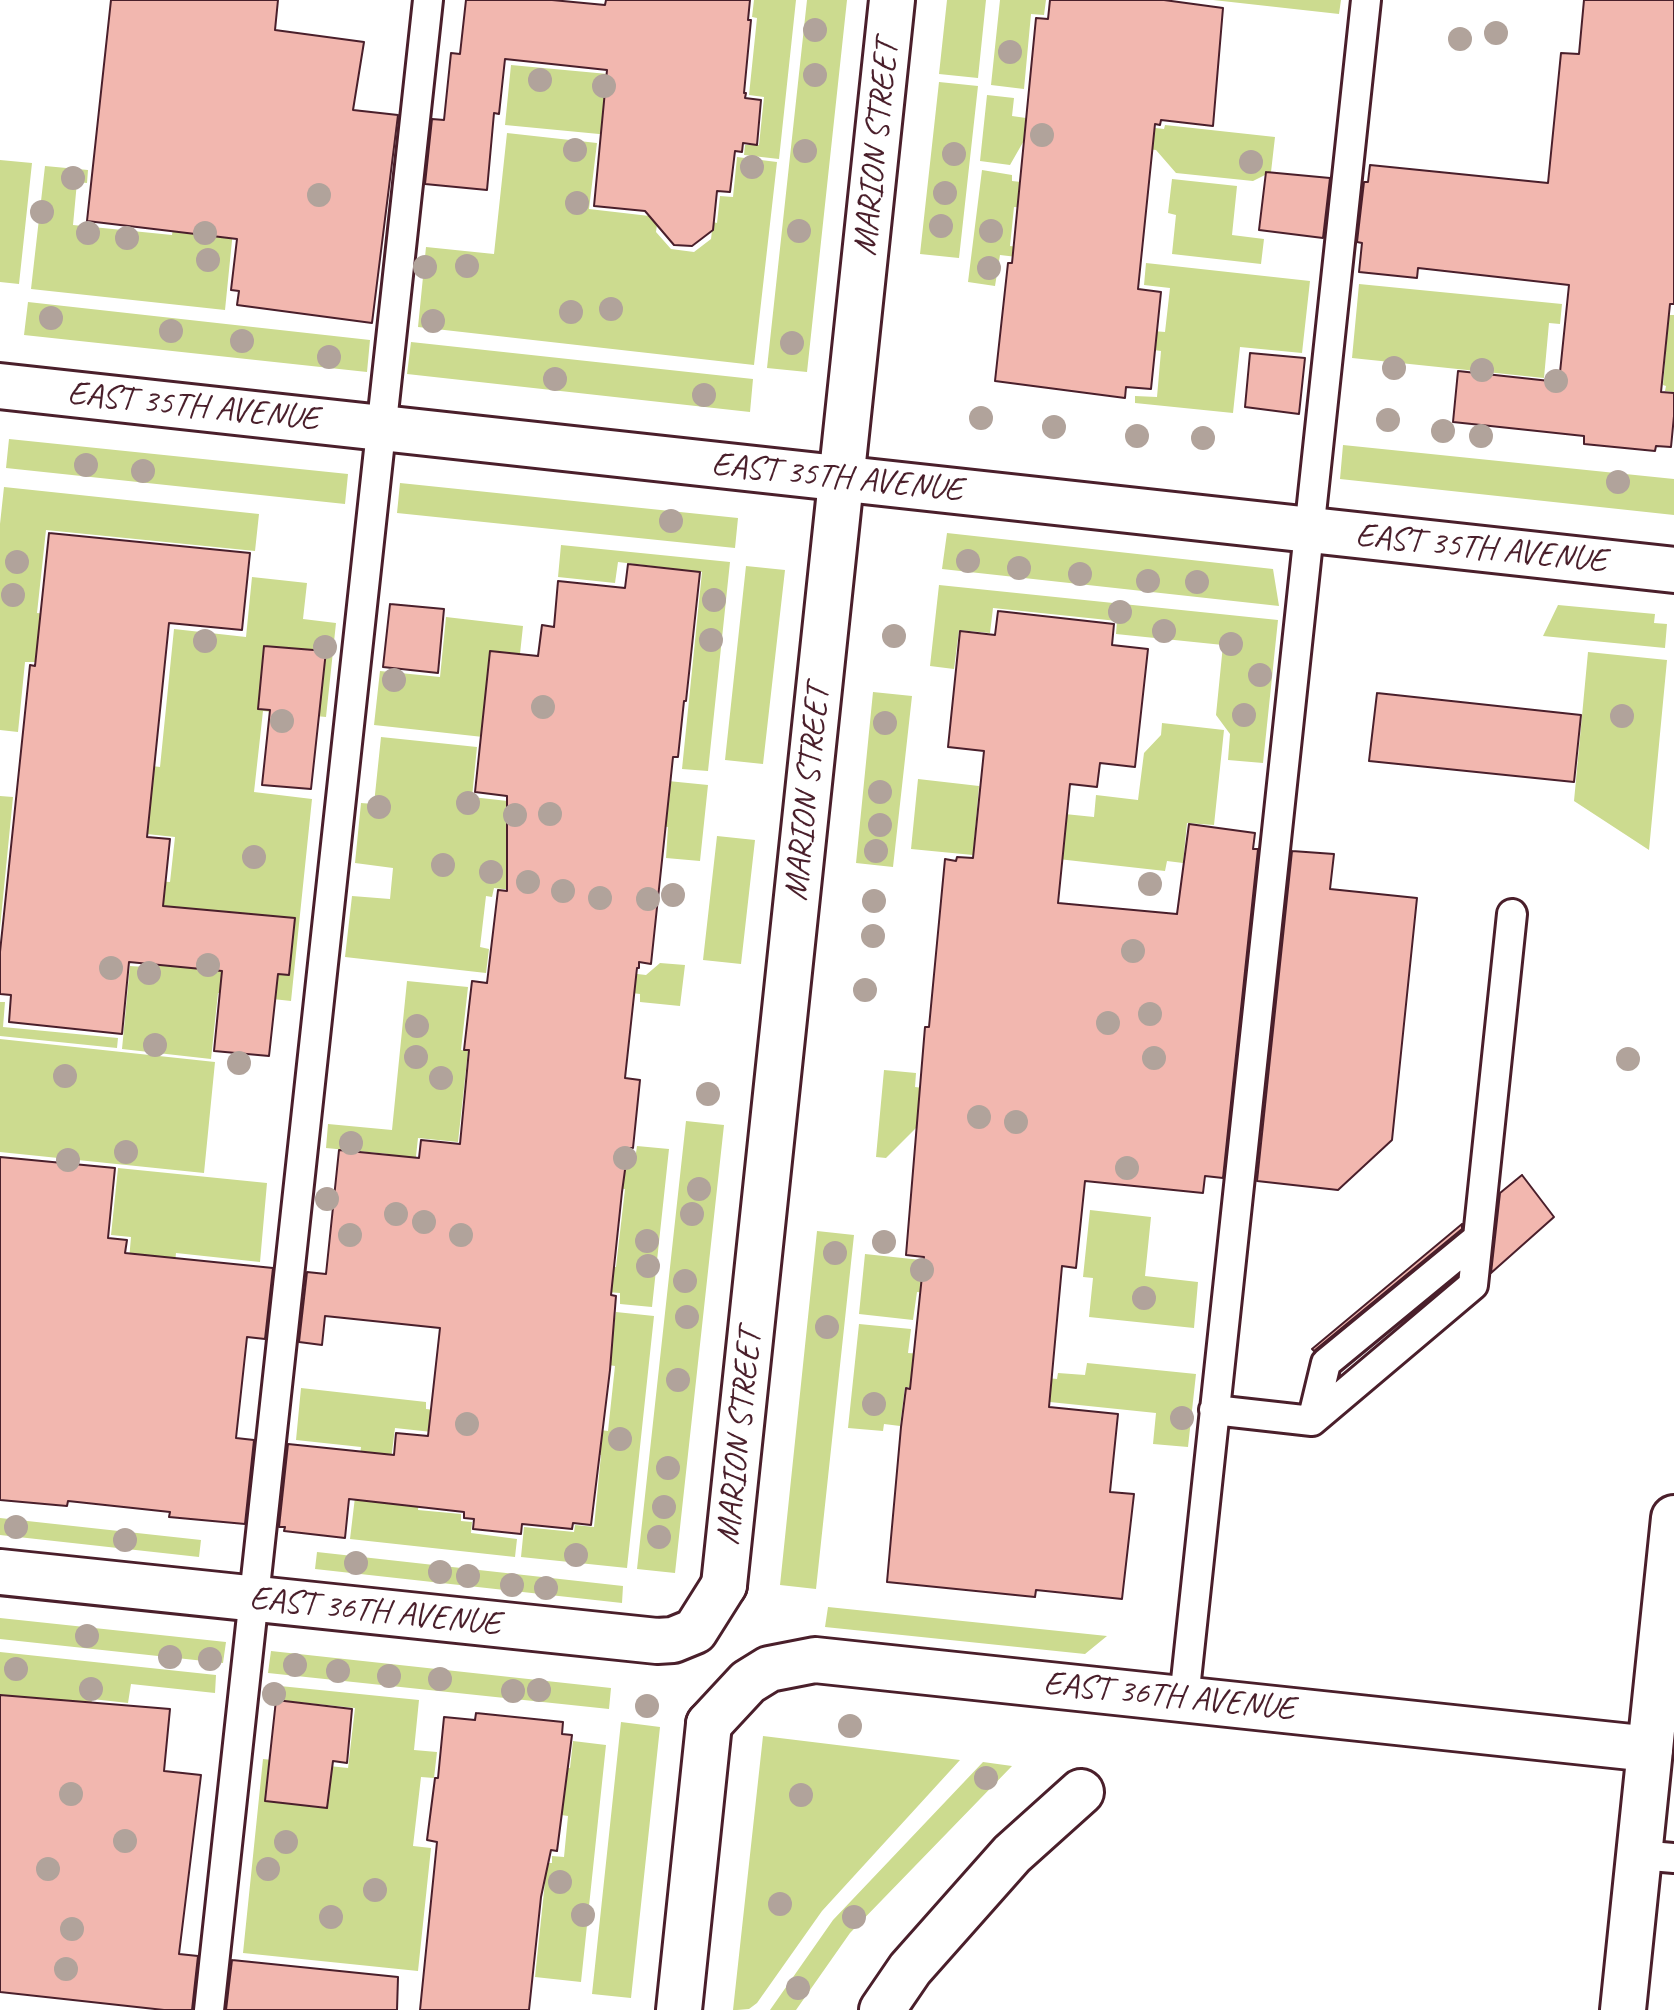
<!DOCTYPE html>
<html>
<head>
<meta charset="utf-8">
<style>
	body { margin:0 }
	canvas { display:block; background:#fff }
</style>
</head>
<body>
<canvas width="1674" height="2010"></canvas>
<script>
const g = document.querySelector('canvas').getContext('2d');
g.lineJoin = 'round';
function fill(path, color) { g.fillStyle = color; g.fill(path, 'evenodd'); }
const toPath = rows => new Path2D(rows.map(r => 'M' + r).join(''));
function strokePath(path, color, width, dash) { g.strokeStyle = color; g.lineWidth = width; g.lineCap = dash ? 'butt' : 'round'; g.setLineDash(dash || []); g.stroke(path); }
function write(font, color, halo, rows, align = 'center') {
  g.font = font + ' Caveat,sans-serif'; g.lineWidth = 6; g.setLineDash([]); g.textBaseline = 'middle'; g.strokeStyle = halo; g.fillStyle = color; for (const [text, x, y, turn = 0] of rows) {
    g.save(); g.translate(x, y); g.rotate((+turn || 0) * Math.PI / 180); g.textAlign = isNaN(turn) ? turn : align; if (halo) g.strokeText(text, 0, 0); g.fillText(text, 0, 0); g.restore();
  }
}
fill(toPath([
	[754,0,796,0,779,159,744,155,745,145,759,145,764,97,749,95,757,18,752,17],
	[807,0,847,0,807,372,767,368],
	[947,0,986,0,978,78,939,74],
	[1000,0,1046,0,1044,15,1031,14,1024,89,991,85],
	[1213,0,1341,0,1339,14],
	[511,65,640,77,620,136,505,125],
	[939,82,978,86,959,258,920,254],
	[987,95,1014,98,1012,116,1047,121,1026,137,1010,165,980,161],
	[1051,116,1164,129,1165,125,1275,137,1271,172,1253,181,1176,173,1156,150,1048,139],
	[507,133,597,143,589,209,658,217,656,232,671,249,694,252,711,239,713,222,717,223,720,196,733,197,737,157,777,162,754,365,418,327,426,247,494,254],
	[0,160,32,163,19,284,0,282],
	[45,166,88,170,87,183,77,182,73,225,172,235,175,215,234,221,225,310,31,289],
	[982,170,1012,175,1012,181,1031,183,1028,208,1014,207,1010,246,1137,261,1136,271,1000,255,995,286,968,282],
	[1172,179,1237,186,1232,235,1264,239,1261,264,1172,254,1176,215,1168,213],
	[1146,263,1310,281,1302,353,1240,347,1233,413,1135,403,1135,396,1157,397,1161,351,1139,348,1141,330,1165,332,1170,288,1144,285],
	[1359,284,1562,304,1560,324,1549,323,1544,378,1352,358],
	[28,302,370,340,367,372,24,335],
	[1669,315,1674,315,1674,392,1665,391,1666,386,1663,385],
	[411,342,753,379,750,412,407,374],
	[9,439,348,474,345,504,6,468],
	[1343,445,1674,479,1674,515,1340,479],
	[400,483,738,518,735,548,397,513],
	[4,487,259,514,255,551,46,530,37,613,168,626,37,662,25,662,18,732,0,730,0,524],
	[947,533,1273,569,1279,606,942,569],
	[561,545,730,562,708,771,682,769,702,572,618,562,615,583,558,577],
	[746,566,785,570,763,764,725,760],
	[252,577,307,583,303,619,336,623,326,717,263,711,254,792,312,799,291,1001,218,993,211,1059,122,1049,130,966,145,967,154,881,170,882,175,837,118,831,135,764,160,767,174,629,246,637],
	[939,585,1278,620,1263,763,1228,760,1230,734,1216,715,1223,645,1116,634,1117,621,993,608,990,633,959,630,954,669,930,666],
	[1558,605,1655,614,1654,623,1667,624,1665,648,1543,636],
	[446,617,523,626,517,682,574,747,374,725,380,671,440,677],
	[1588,652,1667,660,1649,850,1574,801],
	[873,692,912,696,893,867,856,863],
	[1162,723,1224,730,1214,825,1187,823,1183,863,1167,861,1165,871,978,850,1016,809,1094,817,1096,795,1138,800,1144,753,1161,735],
	[381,737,477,747,472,797,561,807,655,905,494,888,492,897,486,896,480,947,489,949,486,973,345,957,352,896,390,899,393,868,355,863,361,803,374,804],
	[618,776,708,785,700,861,666,858,668,827,613,822],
	[918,779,979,786,973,855,911,849],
	[0,796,13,797,0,928],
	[717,836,755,840,741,964,703,960],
	[660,963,685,965,680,1006,640,1002,640,994,565,985,568,966,646,975],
	[407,981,468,987,461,1050,468,1051,458,1142,418,1138,412,1193,385,1190,388,1154,326,1148,328,1124,392,1130],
	[0,1002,5,1002,3,1027,118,1038,117,1048,0,1036],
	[0,1039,215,1062,204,1173,0,1152],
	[884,1070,916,1073,915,1087,933,1089,925,1119,886,1158,876,1157],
	[686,1121,724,1125,675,1573,637,1569],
	[637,1146,669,1149,652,1307,620,1304,620,1293,607,1292,610,1267,616,1267,625,1189,616,1188,620,1152,636,1153],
	[118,1168,267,1183,260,1262,176,1253,170,1312,125,1307,131,1237,111,1235],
	[1090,1210,1151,1217,1145,1276,1198,1282,1194,1328,1089,1317,1093,1278,1083,1277],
	[817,1231,854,1235,816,1589,780,1585],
	[865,1254,1015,1270,927,1293,917,1292,913,1320,859,1314],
	[616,1312,654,1316,627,1568,521,1557,524,1527,574,1532,575,1525,594,1527,601,1455,582,1453,593,1429,608,1431,615,1366,602,1364,599,1323,614,1325],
	[859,1324,911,1329,908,1353,923,1354,922,1365,1057,1379,1058,1373,1085,1375,1087,1363,1196,1374,1188,1447,1153,1444,1156,1413,905,1387,900,1426,884,1424,883,1431,848,1428],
	[301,1388,426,1402,426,1409,489,1416,487,1438,395,1428,391,1460,420,1491,418,1510,461,1514,461,1521,472,1522,471,1533,517,1539,515,1557,350,1539,361,1447,296,1440],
	[0,1518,201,1540,199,1557,0,1535],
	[317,1552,623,1586,622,1603,315,1569],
	[828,1607,1107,1636,1085,1654,825,1627],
	[0,1618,226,1642,223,1663,0,1639],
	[271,1651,611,1688,609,1709,268,1673],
	[0,1652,216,1675,215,1693,131,1684,128,1703,92,1699,90,1715,32,1698,0,1695],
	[270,1685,419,1700,414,1750,437,1752,434,1778,421,1777,413,1846,431,1848,418,1971,243,1953,263,1759,348,1768,355,1708,268,1699],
	[621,1722,660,1727,631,1998,592,1994],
	[763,1736,960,1760,822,1911,757,2003,749,2009,737,2010,733,2010],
	[573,1741,606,1745,581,1982,535,1977,547,1863,552,1863,552,1856,564,1857,568,1816,555,1814,560,1767,570,1768],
	[983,1762,1012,1766,850,1933,796,2010,770,2010,833,1920]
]), '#ccdb8f');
const building = toPath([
	[111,0,278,0,275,30,364,42,353,110,398,115,372,323,237,305,239,291,231,290,237,239,87,221,111,0],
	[466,0,552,0,605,5,606,0,750,0,748,20,751,20,744,93,746,93,745,98,761,100,757,145,743,143,742,152,735,151,730,192,717,191,713,230,692,246,674,245,645,211,594,206,607,70,505,59,499,114,494,113,487,190,425,184,432,119,444,120,451,53,460,54,466,0],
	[1050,0,1164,0,1223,8,1213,126,1161,120,1160,125,1155,124,1138,289,1161,292,1151,389,1126,387,1125,398,995,381,1008,263,1012,263,1036,18,1048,19,1050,0],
	[1584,0,1674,0,1674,304,1670,304,1661,392,1674,393,1674,416,1671,447,1656,446,1655,451,1584,444,1584,436,1453,422,1458,371,1559,382,1569,285,1418,268,1417,278,1359,272,1362,243,1357,242,1364,182,1368,182,1370,165,1548,183,1561,53,1579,54,1584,0],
	[1266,172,1330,178,1323,238,1259,230,1266,172],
	[1250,353,1305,358,1299,414,1245,407,1250,353],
	[49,533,250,553,242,630,169,623,147,837,170,839,163,906,295,918,289,975,278,974,269,1056,214,1051,222,971,129,962,122,1034,9,1022,11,995,0,994,0,952,30,665,35,666,49,533],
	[628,564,700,572,686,701,684,701,678,757,673,757,651,964,639,962,639,968,637,968,625,1078,640,1080,633,1148,628,1148,622,1192,611,1295,616,1296,610,1370,591,1525,573,1523,572,1529,522,1524,521,1534,473,1529,474,1519,464,1518,464,1512,349,1499,345,1538,284,1531,285,1527,279,1527,288,1444,394,1455,396,1433,428,1436,440,1328,325,1316,322,1345,299,1342,307,1272,326,1274,339,1150,419,1158,421,1140,460,1144,469,1050,464,1050,472,981,487,983,498,890,507,891,507,796,475,792,490,651,538,656,542,625,554,627,558,581,625,588,628,564],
	[390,604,444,609,438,673,383,667,390,604],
	[998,611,1114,624,1112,645,1148,649,1135,767,1100,763,1097,787,1070,784,1058,903,1177,914,1189,824,1255,833,1253,849,1258,849,1223,1178,1205,1176,1203,1193,1085,1181,1076,1268,1062,1266,1049,1407,1118,1414,1110,1492,1134,1494,1122,1599,1036,1590,1035,1597,887,1582,901,1427,906,1388,910,1389,924,1257,906,1255,925,1027,929,1027,945,859,956,861,957,857,973,858,984,751,948,747,960,631,995,635,998,611],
	[264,646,326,651,311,789,262,785,270,710,258,709,264,646],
	[1377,693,1581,715,1574,782,1369,761,1377,693],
	[1292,851,1334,854,1330,889,1417,898,1392,1140,1338,1190,1257,1181,1292,851],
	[0,1157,115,1168,108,1238,127,1240,125,1253,273,1268,265,1339,247,1337,236,1438,254,1440,245,1524,169,1517,170,1512,68,1501,67,1506,0,1500,0,1157],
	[1522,1175,1554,1217,1491,1273,1500,1193,1522,1175],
	[1462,1224,1462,1229,1314,1351,1312,1349,1462,1224],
	[0,1695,170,1709,164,1771,201,1775,179,1954,198,1956,192,2010,164,2010,0,1992,0,1695],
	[276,1700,352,1709,347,1763,333,1761,327,1808,265,1801,276,1700],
	[476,1713,563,1722,562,1734,572,1735,557,1851,551,1850,541,1897,529,2010,420,2010,437,1842,427,1840,435,1778,438,1778,444,1717,475,1720,476,1713],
	[232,1960,398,1977,397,2010,226,2010,232,1960]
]);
fill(building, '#f2b7af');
strokePath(building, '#4a1f2b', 2);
const service = toPath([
	[1214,1410,1312,1421,1473,1285,1512,914],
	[1312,1421,1326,1363,1478,1238],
	[1184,1699,1366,0],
	[1639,1855,1674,1858],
	[209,2010,428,0]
]);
const minor = toPath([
	[0,386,1674,570],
	[0,1572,657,1641,673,1640,695,1631,724,1585],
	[709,1724,748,1682,769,1669,815,1660,1650,1749],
	[882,2010,910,1969,1012,1854,1081,1792]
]);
const tertiary = toPath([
	[724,1585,892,0],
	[679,2010,709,1724]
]);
const secondary = toPath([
	[1623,2010,1674,1518]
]);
strokePath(service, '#4a1f2b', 34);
strokePath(minor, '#4a1f2b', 50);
strokePath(tertiary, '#4a1f2b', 50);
strokePath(secondary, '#4a1f2b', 50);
strokePath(service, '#fff', 28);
strokePath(minor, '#fff', 44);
strokePath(tertiary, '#fff', 44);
strokePath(secondary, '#fff', 44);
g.fillStyle = '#b1a39b';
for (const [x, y] of [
	[815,30],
	[1496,33],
	[1460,39],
	[1010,52],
	[815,75],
	[540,80],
	[604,86],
	[1042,135],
	[575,150],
	[805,151],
	[954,154],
	[1251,162],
	[752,167],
	[73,178],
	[945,193],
	[319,195],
	[577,203],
	[42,212],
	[941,226],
	[799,231],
	[991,231],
	[88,233],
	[205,233],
	[127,238],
	[208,260],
	[467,266],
	[425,267],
	[989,268],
	[611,309],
	[571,312],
	[51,318],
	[433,321],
	[171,331],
	[242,341],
	[792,343],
	[329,357],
	[1394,368],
	[1482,370],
	[555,379],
	[1556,381],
	[704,395],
	[981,418],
	[1388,420],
	[1054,427],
	[1443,431],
	[1137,436],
	[1481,436],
	[1203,438],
	[86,465],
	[143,471],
	[1618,482],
	[671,521],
	[968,561],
	[17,562],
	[1019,568],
	[1080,574],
	[1148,581],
	[1197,582],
	[13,595],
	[714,600],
	[1120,612],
	[1164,631],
	[894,636],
	[711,640],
	[205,641],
	[1231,644],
	[325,647],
	[1260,675],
	[394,680],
	[543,707],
	[1244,715],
	[1622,716],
	[282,721],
	[885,723],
	[880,792],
	[468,803],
	[379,807],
	[550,814],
	[515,815],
	[880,825],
	[876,851],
	[254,857],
	[443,865],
	[491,872],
	[528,882],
	[1150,884],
	[563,891],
	[673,895],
	[600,898],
	[648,899],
	[874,901],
	[873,936],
	[1133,951],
	[208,965],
	[111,968],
	[149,973],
	[865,990],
	[1150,1014],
	[1108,1023],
	[417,1026],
	[155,1045],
	[416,1057],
	[1154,1058],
	[1628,1059],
	[239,1063],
	[65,1076],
	[441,1078],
	[708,1094],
	[979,1117],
	[1016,1122],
	[351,1143],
	[126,1152],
	[625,1158],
	[68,1160],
	[1127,1168],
	[699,1189],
	[327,1199],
	[396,1214],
	[692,1214],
	[424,1222],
	[350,1235],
	[461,1235],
	[647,1241],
	[884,1242],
	[835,1253],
	[648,1266],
	[922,1270],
	[685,1281],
	[1144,1298],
	[687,1317],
	[827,1327],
	[678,1380],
	[874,1404],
	[1182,1418],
	[467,1424],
	[620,1439],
	[668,1468],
	[664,1507],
	[16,1527],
	[659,1537],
	[125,1540],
	[576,1555],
	[356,1563],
	[440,1572],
	[468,1576],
	[512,1585],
	[546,1588],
	[87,1636],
	[170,1657],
	[210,1659],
	[295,1665],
	[16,1669],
	[338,1671],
	[389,1676],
	[440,1679],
	[91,1689],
	[539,1690],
	[513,1691],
	[274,1694],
	[647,1706],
	[850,1726],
	[986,1778],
	[71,1794],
	[801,1795],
	[125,1841],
	[286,1842],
	[48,1869],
	[268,1869],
	[560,1882],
	[375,1890],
	[780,1904],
	[583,1915],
	[331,1917],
	[854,1917],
	[72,1929],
	[66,1969],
	[798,1988]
]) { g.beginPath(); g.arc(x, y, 12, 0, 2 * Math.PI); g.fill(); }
write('34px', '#4a1f2b', '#fff', [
	["MARION STREET",877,148,-84],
	["EAST 35TH AVENUE",193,407,6],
	["EAST 35TH AVENUE",837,478,6],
	["EAST 35TH AVENUE",1481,549,6],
	["MARION STREET",808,793,-84],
	["MARION STREET",740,1437,-84],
	["EAST 36TH AVENUE",375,1612,6],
	["EAST 36TH AVENUE",1169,1697,6]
]);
</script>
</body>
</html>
